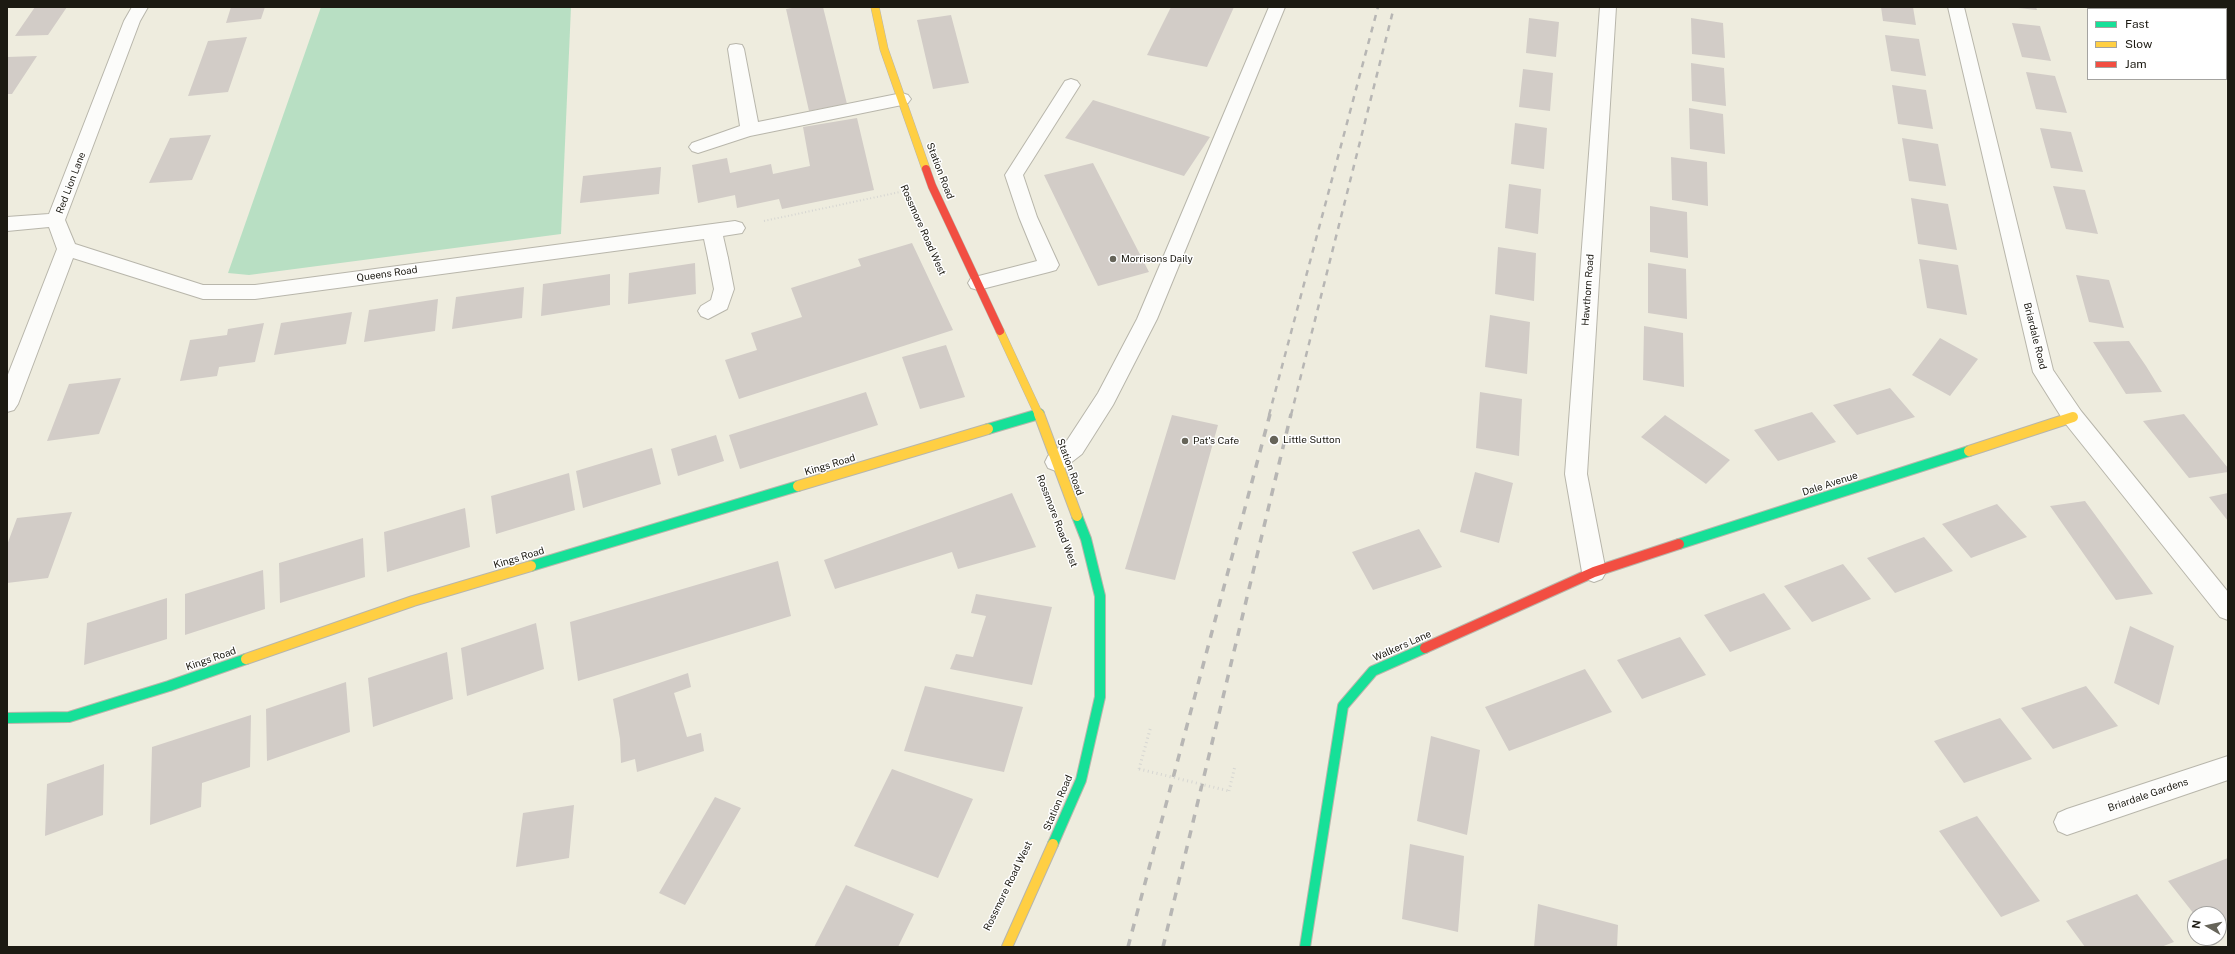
<!DOCTYPE html>
<html>
<head>
<meta charset="utf-8">
<style>
	body { margin:0 }
	#map { position:relative; width:2235px; height:954px; overflow:hidden; background:#eeecde; font-family:"Public Sans",sans-serif }
	canvas { display:block }
	.frame { position:absolute; inset:0; border:8px solid #1c1a12; pointer-events:none }
	.legend { position:absolute; left:2087px; top:8px; width:140px; height:72px; box-sizing:border-box; background:#fff; border:1px solid #a4a3a0; margin:0; padding:5px 7px; list-style:none; font-size:12px; color:#1c1a12 }
	.legend li { display:flex; align-items:center; gap:8px; height:20px }
	.legend b { width:20px; border:1px solid #a4a3a0 }
	.north { position:absolute; left:2187px; top:906px; width:40px; height:40px; box-sizing:border-box; background:#fff; border:1px solid #a4a3a0; border-radius:50%; rotate:279deg; font-size:11px; font-weight:700; line-height:16px; text-align:center; color:#1c1a12 }
	.north::after { content:''; display:block; margin:auto; width:14px; height:18px; background:#666459; clip-path:polygon(50% 0,100% 100%,50% 72%,0 100%) }
</style>
</head>
<body>
<div id="map">
<canvas width="2235" height="954"></canvas>
<div class="frame"></div>
<ul class="legend">
<li><b style="height:5px;background:#16e098"></b>Fast</li>
<li><b style="height:5px;background:#ffcf43"></b>Slow</li>
<li><b style="height:5px;background:#f24e42"></b>Jam</li>
</ul>
<div class="north">N</div>
</div>
<script>
const g = document.querySelector('canvas').getContext('2d');
g.lineJoin = 'round';
function fill(path, color) { g.fillStyle = color; g.fill(path, 'evenodd'); }
const toPath = rows => new Path2D(rows.map(r => 'M' + r).join(''));
function strokePath(path, color, width, dash) { g.strokeStyle = color; g.lineWidth = width; g.lineCap = dash ? 'butt' : 'round'; g.setLineDash(dash || []); g.stroke(path); }
function write(font, color, halo, rows, align = 'center') {
  g.font = font + ' "Public Sans",sans-serif'; g.lineWidth = 3; g.setLineDash([]); g.textBaseline = 'middle'; g.strokeStyle = halo; g.fillStyle = color; for (const [text, x, y, turn = 0] of rows) {
    g.save(); g.translate(x, y); g.rotate((+turn || 0) * Math.PI / 180); g.textAlign = isNaN(turn) ? turn : align; if (halo) g.strokeText(text, 0, 0); g.fillText(text, 0, 0); g.restore();
  }
}
fill(toPath([
	[321,7,571,7,561,234,249,275,228,273]
]), '#b8dfc3');
fill(toPath([
	[35,7,67,7,48,35,15,36],
	[231,7,265,7,261,19,226,23],
	[798,7,823,7,847,104,809,111,786,9],
	[1171,7,1234,7,1207,67,1147,55],
	[1881,7,1913,7,1916,25,1883,21],
	[2018,7,2036,7,2037,10,2018,8],
	[951,15,969,83,933,89,917,20],
	[1529,18,1559,22,1556,57,1526,53],
	[1691,18,1723,23,1725,58,1692,54],
	[2012,23,2040,26,2051,61,2022,57],
	[1885,35,1919,39,1926,76,1891,71],
	[247,37,228,92,188,96,208,41],
	[37,56,12,94,7,94,7,57],
	[1691,63,1724,68,1726,106,1692,101],
	[1523,69,1553,73,1550,111,1519,107],
	[2026,72,2055,76,2067,113,2036,109],
	[1892,85,1926,90,1933,129,1898,124],
	[1093,100,1210,137,1184,176,1065,138],
	[1689,108,1723,114,1725,154,1690,149],
	[857,118,874,190,782,209,779,199,737,208,735,195,698,203,692,165,727,158,730,173,771,164,773,174,810,166,803,127],
	[1515,123,1547,128,1544,169,1511,164],
	[2040,128,2071,132,2083,172,2051,168],
	[211,135,192,180,149,183,170,138],
	[1902,138,1938,144,1946,186,1909,181],
	[1671,157,1707,162,1708,206,1672,200],
	[1093,163,1149,272,1098,286,1044,175],
	[661,167,659,194,580,203,583,176],
	[1509,184,1541,189,1538,234,1505,228],
	[2053,186,2085,190,2098,234,2066,229],
	[1911,198,1948,204,1957,250,1918,244],
	[1650,206,1687,212,1688,258,1650,252],
	[912,243,953,330,739,399,725,360,757,350,751,333,802,317,791,288,861,266,858,259],
	[1498,247,1536,253,1534,301,1495,294],
	[1919,259,1958,265,1967,315,1927,308],
	[695,263,696,294,628,304,629,273],
	[1648,263,1686,269,1687,319,1648,313],
	[610,274,610,305,541,316,543,284],
	[2076,275,2109,280,2124,328,2089,322],
	[524,287,522,318,452,329,456,297],
	[438,299,435,331,364,342,369,310],
	[352,312,346,344,274,355,281,323],
	[1490,315,1530,322,1527,374,1485,367],
	[264,323,255,362,219,367,217,376,180,381,190,340,227,335,228,329],
	[1644,326,1683,333,1684,387,1643,380],
	[1940,338,1978,359,1950,396,1912,375],
	[2129,341,2146,366,2162,392,2126,394,2093,342],
	[946,345,965,397,920,409,902,357],
	[121,378,99,434,47,441,69,384],
	[1890,388,1915,417,1857,435,1833,405],
	[866,392,878,425,740,469,729,435],
	[1480,392,1522,399,1519,456,1476,448],
	[1812,412,1836,442,1778,461,1754,430],
	[2184,414,2228,468,2228,472,2189,478,2143,421],
	[1172,415,1218,425,1175,580,1125,569],
	[1665,415,1730,460,1706,484,1641,437],
	[716,435,724,461,678,476,671,449],
	[652,448,661,484,583,508,576,471],
	[1475,472,1513,483,1499,543,1460,532],
	[569,473,575,510,496,534,491,496],
	[1012,493,1036,547,958,569,952,552,835,589,824,560],
	[2228,493,2228,521,2209,497],
	[2085,501,2118,546,2153,594,2116,600,2050,506],
	[1997,504,2027,537,1971,558,1942,524],
	[465,508,470,547,387,572,384,532],
	[72,512,48,578,7,583,7,545,17,518],
	[1419,529,1442,567,1373,590,1352,552],
	[1924,537,1953,571,1895,593,1867,558],
	[363,538,365,577,280,603,279,563],
	[778,561,791,616,578,681,570,622],
	[1843,564,1871,599,1812,622,1784,586],
	[263,570,265,609,185,635,185,594],
	[1764,593,1791,629,1730,652,1704,615],
	[976,594,1052,607,1032,685,950,669,956,654,973,657,986,616,971,613],
	[167,598,167,639,84,665,87,623],
	[536,623,544,669,467,696,461,648],
	[2130,626,2174,646,2159,705,2114,683],
	[1680,637,1706,675,1642,699,1617,660],
	[447,652,453,699,373,727,368,678],
	[1585,669,1612,712,1509,751,1485,707],
	[688,673,691,687,674,693,687,737,701,733,704,751,637,772,635,759,621,763,620,739,613,699],
	[346,682,350,732,267,761,266,709],
	[925,686,1023,707,1004,772,904,751],
	[2086,686,2118,726,2053,749,2021,708],
	[251,715,250,767,202,783,201,807,150,825,152,747],
	[2000,718,2032,759,1964,783,1934,741],
	[1431,736,1480,750,1467,835,1417,821],
	[104,764,103,815,45,836,47,784],
	[892,769,973,799,938,878,854,846],
	[715,797,741,808,685,905,659,893],
	[574,805,569,858,516,867,523,813],
	[1977,816,2008,858,2040,901,2001,917,1939,831],
	[1410,844,1464,856,1458,932,1402,919],
	[2228,858,2228,920,2219,923,2219,914,2194,914,2168,881],
	[846,885,914,914,898,947,814,947],
	[2137,894,2174,942,2161,947,2085,947,2066,921],
	[1538,904,1618,925,1617,947,1534,947]
]), '#d2ccc7');
const lane = toPath([
	[1269,7,1285,7,1157,319,1113,405,1082,454,1064,468,1056,471,1048,468,1045,462,1048,456,1066,442,1098,393,1137,319,1269,7],
	[736,44,742,45,744,49,758,122,902,93,908,95,911,99,908,103,902,105,750,136,698,153,692,151,689,147,692,143,740,126,728,49,730,45,736,44],
	[1071,79,1077,81,1080,85,1023,175,1037,217,1059,265,1056,270,1049,272,978,290,971,288,968,283,971,278,1037,261,1019,217,1005,175,1065,81,1071,79],
	[718,251,725,253,728,258,734,289,727,309,708,319,701,316,698,311,701,306,711,300,714,289,708,258,711,253,718,251]
]);
const street = toPath([
	[132,7,148,7,140,21,65,220,75,244,203,285,255,285,735,221,742,223,745,228,742,233,723,236,728,258,725,263,718,265,711,263,708,258,704,239,255,299,203,299,73,258,18,404,14,410,7,412,7,377,57,249,49,227,7,231,7,217,49,214,124,21,132,7],
	[1600,7,1616,7,1587,474,1606,572,1602,579,1594,582,1586,579,1582,572,1565,474,1600,7],
	[1948,7,1964,7,2053,370,2081,411,2228,592,2228,620,2220,617,2065,423,2033,372,1948,7],
	[2228,756,2228,780,2067,835,2058,831,2054,822,2058,813,2067,809,2228,756]
]);
const fastFar1 = toPath([
	[1035,415,1039,414]
]);
const fast = toPath([
	[988,429,1039,414],
	[1679,544,1969,451],
	[531,566,798,486],
	[7,718,69,717,169,686,246,659],
	[1053,844,1081,780,1100,697,1100,596,1086,539,1077,516],
	[1305,947,1343,706,1373,671,1425,648]
]);
const slowFar1 = toPath([
	[875,7,884,49,926,169],
	[1000,331,1039,415]
]);
const slow = toPath([
	[1039,414,1077,516],
	[1969,451,2073,417],
	[798,486,988,429],
	[246,659,413,601,531,566],
	[1007,947,1053,844]
]);
const jamFar1 = toPath([
	[926,169,932,186,1000,331]
]);
const jam = toPath([
	[1425,648,1594,572,1679,544]
]);
strokePath(lane, '#b8b6ab', 2);
strokePath(street, '#b8b6ab', 2);
strokePath(fastFar1, '#b8b6ab', 9);
strokePath(fast, '#b8b6ab', 12);
strokePath(slowFar1, '#b8b6ab', 9);
strokePath(slow, '#b8b6ab', 12);
strokePath(jamFar1, '#b8b6ab', 9);
strokePath(jam, '#b8b6ab', 12);
strokePath(toPath([
	[764,221,900,192]
]), '#d6d6d2', 2, [1, 2.5]);
strokePath(toPath([
	[1139,769,1151,726],
	[1229,791,1235,766]
]), '#d6d6d2', 3, [1, 3.5]);
fill(lane, '#fcfcfa');
fill(street, '#fcfcfa');
strokePath(fastFar1, '#16e098', 8);
strokePath(fast, '#16e098', 10);
strokePath(slowFar1, '#ffcf43', 8);
strokePath(slow, '#ffcf43', 10);
strokePath(jamFar1, '#f24e42', 8);
strokePath(jam, '#f24e42', 10);
strokePath(toPath([
	[1269,415,1378,7],
	[1291,415,1394,7]
]), '#b7b6b4', 2.5, [6, 6]);
strokePath(toPath([
	[1128,947,1270,414],
	[1163,947,1291,414]
]), '#b7b6b4', 3.5, [8, 8]);
strokePath(toPath([
	[1139,769,1229,791]
]), '#d6d6d2', 3, [1, 3.5]);
for (const [x, y, r, color] of [
	[1113,259,4,"#666459"],
	[1274,440,5,"#666459"],
	[1185,441,4,"#666459"]
]) { const dot = new Path2D(); dot.arc(x, y, r, 0, 2 * Math.PI); g.fillStyle = color; g.fill(dot); strokePath(dot, '#fff', 1.5); }
write('10px', '#1c1a12', '#fff', [
	["Station Road",940,171,69],
	["Red Lion Lane",71,183,-69],
	["Rossmore Road West",923,230,66],
	["Queens Road",387,274,-8],
	["Hawthorn Road",1588,290,-86],
	["Briardale Road",2035,336,76],
	["Kings Road",830,465,-17],
	["Station Road",1070,467,70],
	["Dale Avenue",1830,484,-18],
	["Rossmore Road West",1057,521,69],
	["Kings Road",519,558,-17],
	["Walkers Lane",1402,646,-24],
	["Kings Road",211,659,-19],
	["Briardale Gardens",2148,795,-19],
	["Station Road",1058,803,-67],
	["Rossmore Road West",1008,886,-64]
]);
write('10px', '#1c1a12', '#fff', [
	["Morrisons Daily",1121,259],
	["Little Sutton",1283,440],
	["Pat's Cafe",1193,441]
], 'left');
</script>
</body>
</html>
